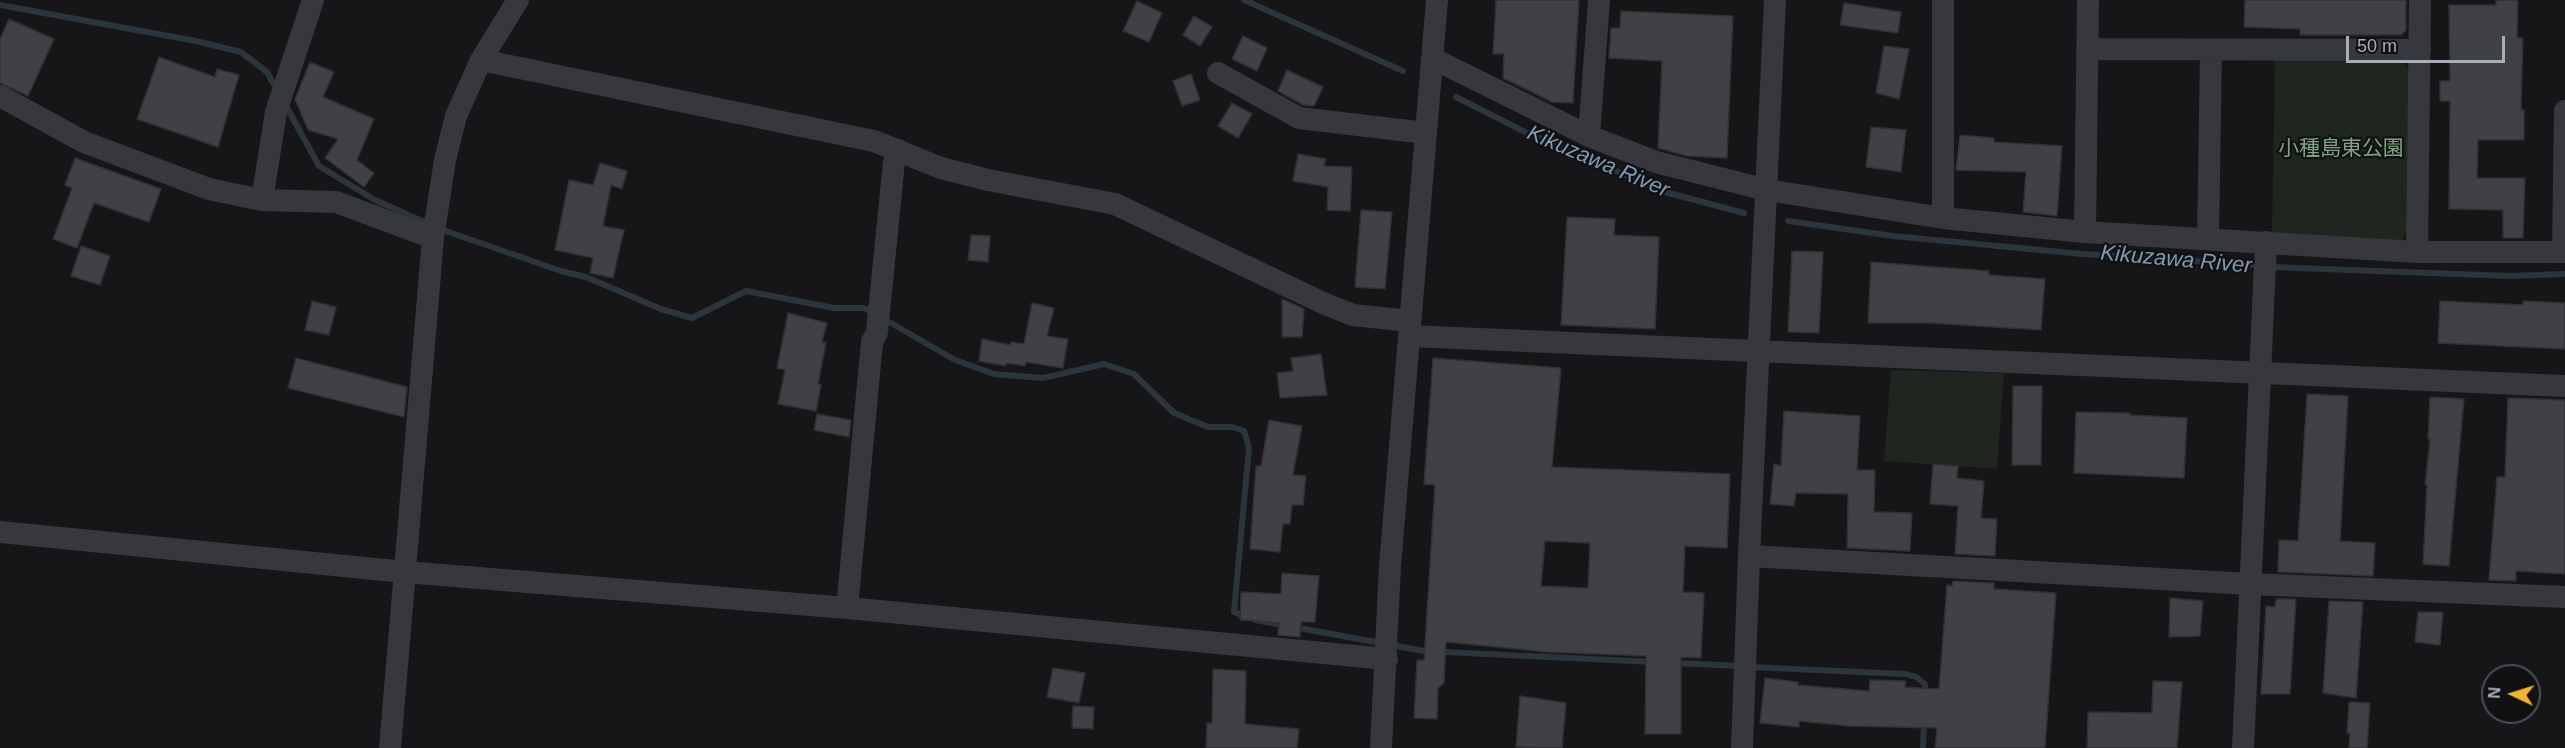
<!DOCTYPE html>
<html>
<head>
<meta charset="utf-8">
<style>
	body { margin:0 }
	#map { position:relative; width:2565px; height:748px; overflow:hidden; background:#161618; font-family:Helvetica,sans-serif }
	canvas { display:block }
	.north { position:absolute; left:2481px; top:664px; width:60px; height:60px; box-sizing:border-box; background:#111113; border:2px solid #4d4f55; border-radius:50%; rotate:274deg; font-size:16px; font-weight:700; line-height:24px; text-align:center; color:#a8adb8 }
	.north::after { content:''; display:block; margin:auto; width:21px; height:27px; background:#f2b134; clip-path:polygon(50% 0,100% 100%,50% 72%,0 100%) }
	.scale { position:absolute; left:2346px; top:36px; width:159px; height:27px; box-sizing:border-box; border:3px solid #a8adb8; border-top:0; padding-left:8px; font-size:18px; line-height:21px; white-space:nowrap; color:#a8adb8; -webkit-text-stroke:4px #111113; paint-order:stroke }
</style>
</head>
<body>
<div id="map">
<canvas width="2565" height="748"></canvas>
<div class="north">N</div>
<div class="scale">50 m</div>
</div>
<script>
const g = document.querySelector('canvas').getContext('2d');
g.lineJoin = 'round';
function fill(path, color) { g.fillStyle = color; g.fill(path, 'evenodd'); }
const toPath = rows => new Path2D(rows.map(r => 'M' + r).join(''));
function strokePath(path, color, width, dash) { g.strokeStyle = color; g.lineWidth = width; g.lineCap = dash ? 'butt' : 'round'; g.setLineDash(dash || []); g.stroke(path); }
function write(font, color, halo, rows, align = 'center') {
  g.font = font + ' Helvetica,"Noto Sans JP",sans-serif'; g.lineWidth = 4.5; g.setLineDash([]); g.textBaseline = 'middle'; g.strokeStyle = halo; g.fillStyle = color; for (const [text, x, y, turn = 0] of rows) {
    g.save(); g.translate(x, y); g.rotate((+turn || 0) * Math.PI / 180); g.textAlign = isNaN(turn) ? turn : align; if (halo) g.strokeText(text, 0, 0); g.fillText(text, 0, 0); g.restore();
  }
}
fill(toPath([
	[2397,58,2410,70,2409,227,2401,241,2272,235,2275,60],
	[1891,370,2004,373,1997,469,1884,461]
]), '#1e261f');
strokePath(toPath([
	[1244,0,1403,71],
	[0,5,196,41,241,52,267,72,277,90],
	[1456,97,1525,132,1665,192,1744,213],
	[285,104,319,166,375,200,431,225],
	[1788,221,1893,236,2082,254,2259,265],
	[440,229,561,271,586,277,661,309,692,318,746,291,834,308,864,308,873,313],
	[2270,267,2510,276,2565,274],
	[884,319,955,360,994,374,1043,378,1104,364,1134,374,1174,413,1208,427,1232,427,1244,431,1249,448,1234,612,1246,617],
	[1255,620,1381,643],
	[1391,645,1424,651,1653,662],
	[1675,663,1740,666],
	[1750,667,1906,674,1916,677,1925,684,1925,694],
	[1923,748,1924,722]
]), '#2c353c', 6);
const building = toPath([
	[1496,0,1579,0,1573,103,1552,102,1503,78,1504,54,1493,54,1496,0],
	[2245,0,2406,0,2406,30,2401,35,2300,35,2300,29,2244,27,2245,0],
	[2496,0,2518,0,2517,38,2523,38,2521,110,2524,110,2524,140,2478,140,2477,178,2525,178,2523,238,2503,238,2503,210,2449,209,2450,101,2440,101,2440,81,2450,81,2449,5,2496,5,2496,0],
	[1137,1,1162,13,1149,42,1123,31,1137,1],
	[1844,3,1901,12,1898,33,1840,25,1844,3],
	[1621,11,1733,16,1727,158,1687,156,1658,148,1662,61,1609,58,1611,28,1620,28,1621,11],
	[1194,16,1212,27,1200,46,1183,35,1194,16],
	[9,19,54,39,28,96,0,83,0,39,9,19],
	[1243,36,1267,48,1257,71,1232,59,1243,36],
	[1884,46,1909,49,1899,99,1876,93,1884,46],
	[159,57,215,77,217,69,239,75,218,147,137,119,159,57],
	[310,62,334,72,323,97,374,119,357,160,374,173,364,187,325,158,338,139,308,130,295,99,310,62],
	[1287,70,1323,87,1314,106,1303,105,1278,91,1287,70],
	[1191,74,1200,100,1182,106,1173,81,1191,74],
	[1232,103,1252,114,1238,138,1218,126,1232,103],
	[1871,127,1906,130,1901,172,1866,167,1871,127],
	[1960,135,1994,138,1994,142,2062,146,2057,216,2023,212,2026,172,1956,170,1960,135],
	[1298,154,1326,159,1324,166,1352,167,1350,211,1327,210,1328,187,1293,181,1298,154],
	[75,158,161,189,149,222,94,203,77,248,53,239,72,188,65,185,75,158],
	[600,163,627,171,622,189,611,185,603,226,624,230,613,278,590,273,593,258,555,250,569,180,593,185,600,163],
	[1361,210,1392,212,1385,289,1355,287,1361,210],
	[1567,217,1615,219,1614,235,1659,237,1655,329,1561,325,1567,217],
	[971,235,990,236,988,262,968,260,971,235],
	[81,246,110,256,100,285,71,276,81,246],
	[1792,251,1823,252,1819,333,1788,332,1792,251],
	[1871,262,1989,271,1989,275,2045,279,2041,330,1929,323,1868,323,1871,262],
	[1282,299,1304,309,1302,337,1282,337,1282,299],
	[312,301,336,307,329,335,305,330,312,301],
	[2440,301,2523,305,2523,301,2565,303,2565,349,2438,343,2440,301],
	[1032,303,1054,308,1047,336,1068,339,1063,368,1026,362,1025,366,1006,363,1006,366,979,361,982,339,1010,345,1011,342,1024,344,1032,303],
	[788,313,827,323,822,342,826,343,818,384,821,385,816,411,778,404,785,370,777,368,788,313],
	[1321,354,1327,395,1280,398,1277,373,1293,371,1291,358,1321,354],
	[296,358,407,387,404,417,288,388,296,358],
	[1433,358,1561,368,1552,467,1730,474,1727,548,1685,546,1683,592,1704,593,1701,658,1681,657,1681,734,1645,734,1646,656,1547,652,1446,642,1444,683,1438,688,1437,719,1414,718,1417,660,1424,660,1435,485,1424,484,1433,358],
	[1545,541,1590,543,1588,588,1541,586,1545,541],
	[2013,386,2042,386,2041,465,2012,465,2013,386],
	[2307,394,2348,396,2340,541,2375,543,2373,576,2278,572,2279,540,2298,541,2307,394],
	[2430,397,2464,399,2449,566,2423,564,2427,485,2425,485,2430,439,2428,439,2430,397],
	[2508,398,2565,400,2565,574,2516,571,2516,581,2489,580,2497,477,2505,477,2508,398],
	[1784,411,1860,416,1857,470,1875,470,1874,512,1912,513,1910,551,1847,548,1848,494,1796,493,1794,506,1770,504,1774,464,1781,466,1784,411],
	[2076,412,2130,413,2130,415,2187,418,2184,478,2074,473,2076,412],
	[817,414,851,420,849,437,814,430,817,414],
	[1269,420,1302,426,1293,475,1306,476,1303,505,1292,505,1290,524,1283,524,1280,552,1250,549,1256,466,1261,466,1269,420],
	[1933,464,1958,466,1957,478,1984,481,1981,518,1997,519,1995,556,1955,554,1958,506,1930,504,1933,464],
	[1282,573,1319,576,1315,622,1301,622,1300,637,1278,635,1279,623,1240,620,1241,592,1281,594,1282,573],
	[1953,581,1994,583,1994,589,2056,593,2045,748,1935,748,1937,728,1848,726,1799,721,1799,727,1760,723,1765,678,1798,682,1798,685,1869,691,1870,680,1906,681,1905,687,1939,689,1947,585,1952,586,1953,581],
	[2170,598,2203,601,2200,636,2169,637,2170,598],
	[2276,599,2296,599,2290,694,2261,694,2266,606,2275,607,2276,599],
	[2329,601,2363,602,2356,698,2323,693,2329,601],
	[2418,612,2443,612,2440,645,2415,642,2418,612],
	[1053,668,1085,673,1079,703,1047,697,1053,668],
	[1213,669,1246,671,1245,724,1299,729,1297,748,1206,748,1207,723,1212,723,1213,669],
	[2153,681,2182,682,2177,748,2087,748,2088,712,2152,713,2153,681],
	[1520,696,1566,703,1562,748,1516,747,1520,696],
	[2349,702,2370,703,2367,748,2349,748,2350,734,2347,733,2349,702],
	[1073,706,1094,707,1093,729,1072,728,1073,706]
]);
fill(building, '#404145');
strokePath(building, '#303034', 1.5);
strokePath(toPath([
	[1943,0,1943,218],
	[2088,49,2420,50],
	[1432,58,1589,136,1656,162,1767,190,1943,218,2085,232,2417,252,2565,252],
	[481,60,874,141,941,168,988,180,1115,204,1323,303,1353,315,1410,321],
	[1218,73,1299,118,1426,133],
	[0,96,84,142,209,189,262,200,336,202,433,238],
	[1589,136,1599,0],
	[262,200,276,112,313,0],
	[2085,232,2088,0],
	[2208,239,2211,50],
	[2417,252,2420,0],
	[2563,252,2565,111],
	[1410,336,2565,386],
	[0,532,405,572,847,608,1387,659],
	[1749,556,2250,584,2565,597],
	[847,608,872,342,877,332,894,162,898,150],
	[390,748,433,238,445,160,456,116,481,60,518,0],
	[1381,748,1390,566,1437,0],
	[1742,748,1749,556,1775,0],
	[2243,748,2266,242]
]), '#37383d', 22);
write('21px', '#7fa381', '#111113', [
	["小種島東公園",2341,149]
]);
write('italic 22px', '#7f9bb3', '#111113', [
	["Kikuzawa River",1598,162,23],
	["Kikuzawa River",2176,260,5]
]);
</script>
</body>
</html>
